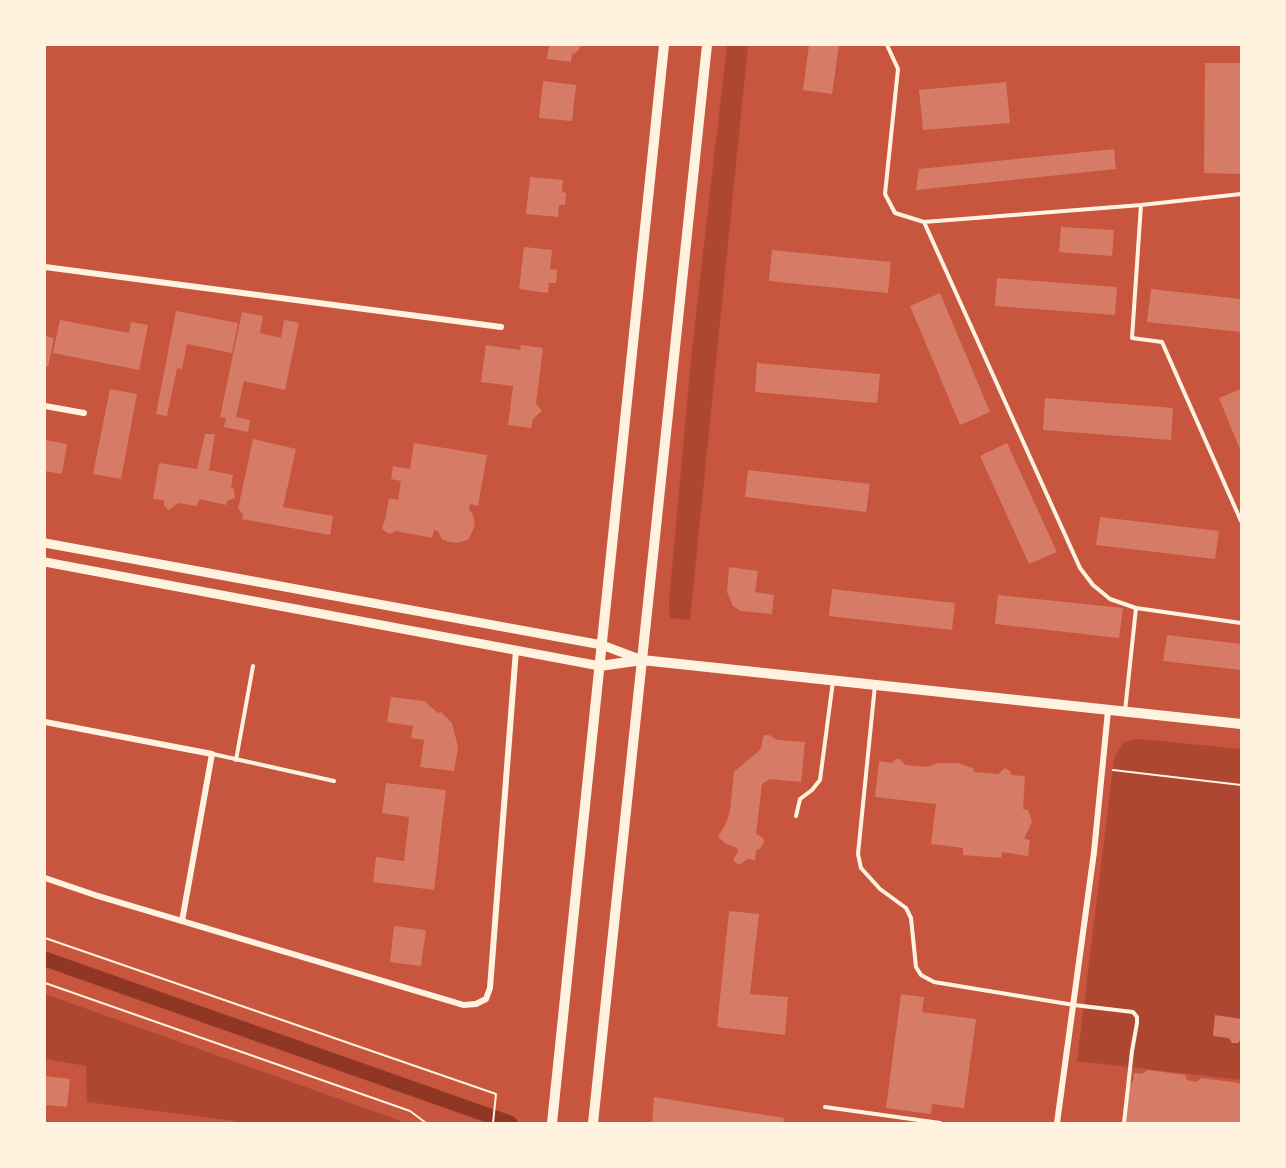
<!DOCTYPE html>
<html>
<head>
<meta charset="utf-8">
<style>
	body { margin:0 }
	#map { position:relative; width:1286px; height:1168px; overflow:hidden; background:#c8553d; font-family:Poppins,sans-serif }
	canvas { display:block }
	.frame { position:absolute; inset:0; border:46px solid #fff3e0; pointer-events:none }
</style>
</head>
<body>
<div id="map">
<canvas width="1286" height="1168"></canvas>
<div class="frame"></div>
</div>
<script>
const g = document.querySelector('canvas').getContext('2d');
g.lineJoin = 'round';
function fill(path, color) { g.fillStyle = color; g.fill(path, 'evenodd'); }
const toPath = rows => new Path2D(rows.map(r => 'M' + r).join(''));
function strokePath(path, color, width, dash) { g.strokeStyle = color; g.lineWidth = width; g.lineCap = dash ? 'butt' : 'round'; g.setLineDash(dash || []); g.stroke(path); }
fill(toPath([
	[727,45,748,45,690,620,670,618,669,602,692,349],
	[1140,739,1241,749,1241,1080,1077,1061,1114,759,1123,742],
	[45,994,401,1121,402,1123,235,1123,235,1121,87,1102,86,1066,45,1059]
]), '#ae4732');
strokePath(toPath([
	[45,959,510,1123]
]), '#8f3625', 15);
fill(toPath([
	[549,45,582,45,577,52,572,54,571,62,547,59],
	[809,45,839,45,832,94,803,90],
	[1205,63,1241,63,1241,174,1204,173],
	[543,81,576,85,572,121,539,118],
	[1006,82,1010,123,923,130,919,90],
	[1114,149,1116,169,916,190,919,169],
	[530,177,563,180,562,192,566,193,565,205,559,205,558,217,526,214],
	[1061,227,1114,230,1112,256,1059,252],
	[524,247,552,250,550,269,557,270,556,283,549,283,548,293,519,289],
	[772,250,891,262,888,293,769,281],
	[997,278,1117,287,1115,315,995,306],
	[1151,289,1241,299,1241,332,1147,322],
	[940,293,990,412,960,425,910,306],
	[176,311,238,323,232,353,187,344,182,369,177,368,167,416,156,414],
	[242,312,263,316,260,333,281,338,284,320,299,323,285,390,244,381,236,417,250,420,248,432,224,427,226,418,220,417],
	[60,320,129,333,131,322,148,325,139,370,53,353],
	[45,336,54,338,48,367,45,366],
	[486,345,520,350,521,345,543,348,536,403,542,411,533,419,531,428,508,425,513,386,481,382],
	[757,363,880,374,877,403,755,392],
	[110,389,137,394,121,479,93,474],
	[1241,389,1241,452,1219,398],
	[1045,398,1173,408,1171,440,1043,430],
	[205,434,215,434,209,470,233,475,231,487,234,489,235,498,227,501,226,505,200,499,196,506,178,503,169,510,164,506,164,500,153,499,159,463,197,469],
	[253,439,296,449,283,507,333,516,330,535,242,519,243,514,238,509],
	[45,440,67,444,62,474,45,471],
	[414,443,487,455,478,506,470,504,469,509,473,515,475,526,468,540,458,543,449,542,442,539,438,531,434,530,432,538,396,531,390,534,383,530,382,527,385,520,389,498,398,500,401,481,391,479,393,466,410,469],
	[1007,443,1057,552,1029,564,980,456],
	[748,470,870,484,866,512,745,497],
	[1100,517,1219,531,1215,559,1096,545],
	[729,567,758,571,755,592,774,595,772,614,741,611,733,606,727,592],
	[832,589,955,603,952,630,829,616],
	[998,595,1123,608,1119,638,995,624],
	[1167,635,1241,644,1241,670,1163,661],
	[391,697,424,701,438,713,441,712,452,723,458,747,454,771,420,767,424,740,411,738,413,726,387,722],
	[765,735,769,735,777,740,805,742,801,782,770,779,762,784,756,834,763,838,764,842,760,849,756,850,755,860,748,859,739,865,733,860,738,852,737,848,726,844,718,837,726,823,730,811,734,772,761,749,763,737],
	[896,759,900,759,905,765,928,767,938,763,958,763,973,768,974,772,998,774,1005,768,1009,770,1012,775,1025,776,1023,809,1028,810,1032,822,1024,839,1030,840,1028,856,1002,852,1001,858,963,855,963,848,931,844,936,804,875,797,879,761,892,763],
	[386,783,446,790,434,890,373,882,376,857,404,861,409,817,382,813],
	[729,911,759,914,750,994,788,997,785,1035,717,1027],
	[394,926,426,930,421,966,390,962],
	[901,994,924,997,922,1012,976,1019,964,1108,932,1104,931,1114,886,1108],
	[1215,1015,1241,1019,1241,1039,1238,1043,1232,1043,1229,1038,1213,1036],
	[1148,1070,1185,1075,1187,1080,1197,1082,1201,1078,1239,1083,1241,1087,1241,1123,1124,1123,1122,1121,1128,1086,1133,1082,1134,1073,1142,1074],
	[45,1076,70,1079,67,1107,45,1105],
	[654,1097,784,1118,783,1123,652,1123]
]), '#d67c66');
strokePath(toPath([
	[1113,770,1241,785],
	[45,938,496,1094,493,1123],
	[45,983,410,1111,426,1123]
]), '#fff3e0', 2);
strokePath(toPath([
	[887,45,898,69,885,194,895,213,924,222,1080,568,1093,585,1110,599,1136,608,1241,623],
	[1241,194,1141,205,1132,338,1162,342,1241,521],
	[924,222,1141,205],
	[875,685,858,854,861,868,880,889,906,908,911,918,916,967,921,975,934,982,1074,1005,1133,1012,1137,1017,1137,1023,1132,1051,1124,1123],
	[1125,711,1136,608],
	[213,754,334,781],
	[236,760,253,666],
	[796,816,800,799,812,790,820,780,833,681],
	[825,1107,940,1123]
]), '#fff3e0', 4);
strokePath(toPath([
	[45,267,501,327],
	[45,406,84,413],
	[45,722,212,754,182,921],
	[45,878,95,895,464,1005,476,1004,486,999,490,988,516,650],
	[1057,1123,1094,852,1108,711]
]), '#fff3e0', 6);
strokePath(toPath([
	[45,543,602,645,642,660],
	[45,562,600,666]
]), '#fff3e0', 9);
strokePath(toPath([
	[600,666,642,660,1241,724],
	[552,1123,664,45],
	[593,1123,707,45]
]), '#fff3e0', 10);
</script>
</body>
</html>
